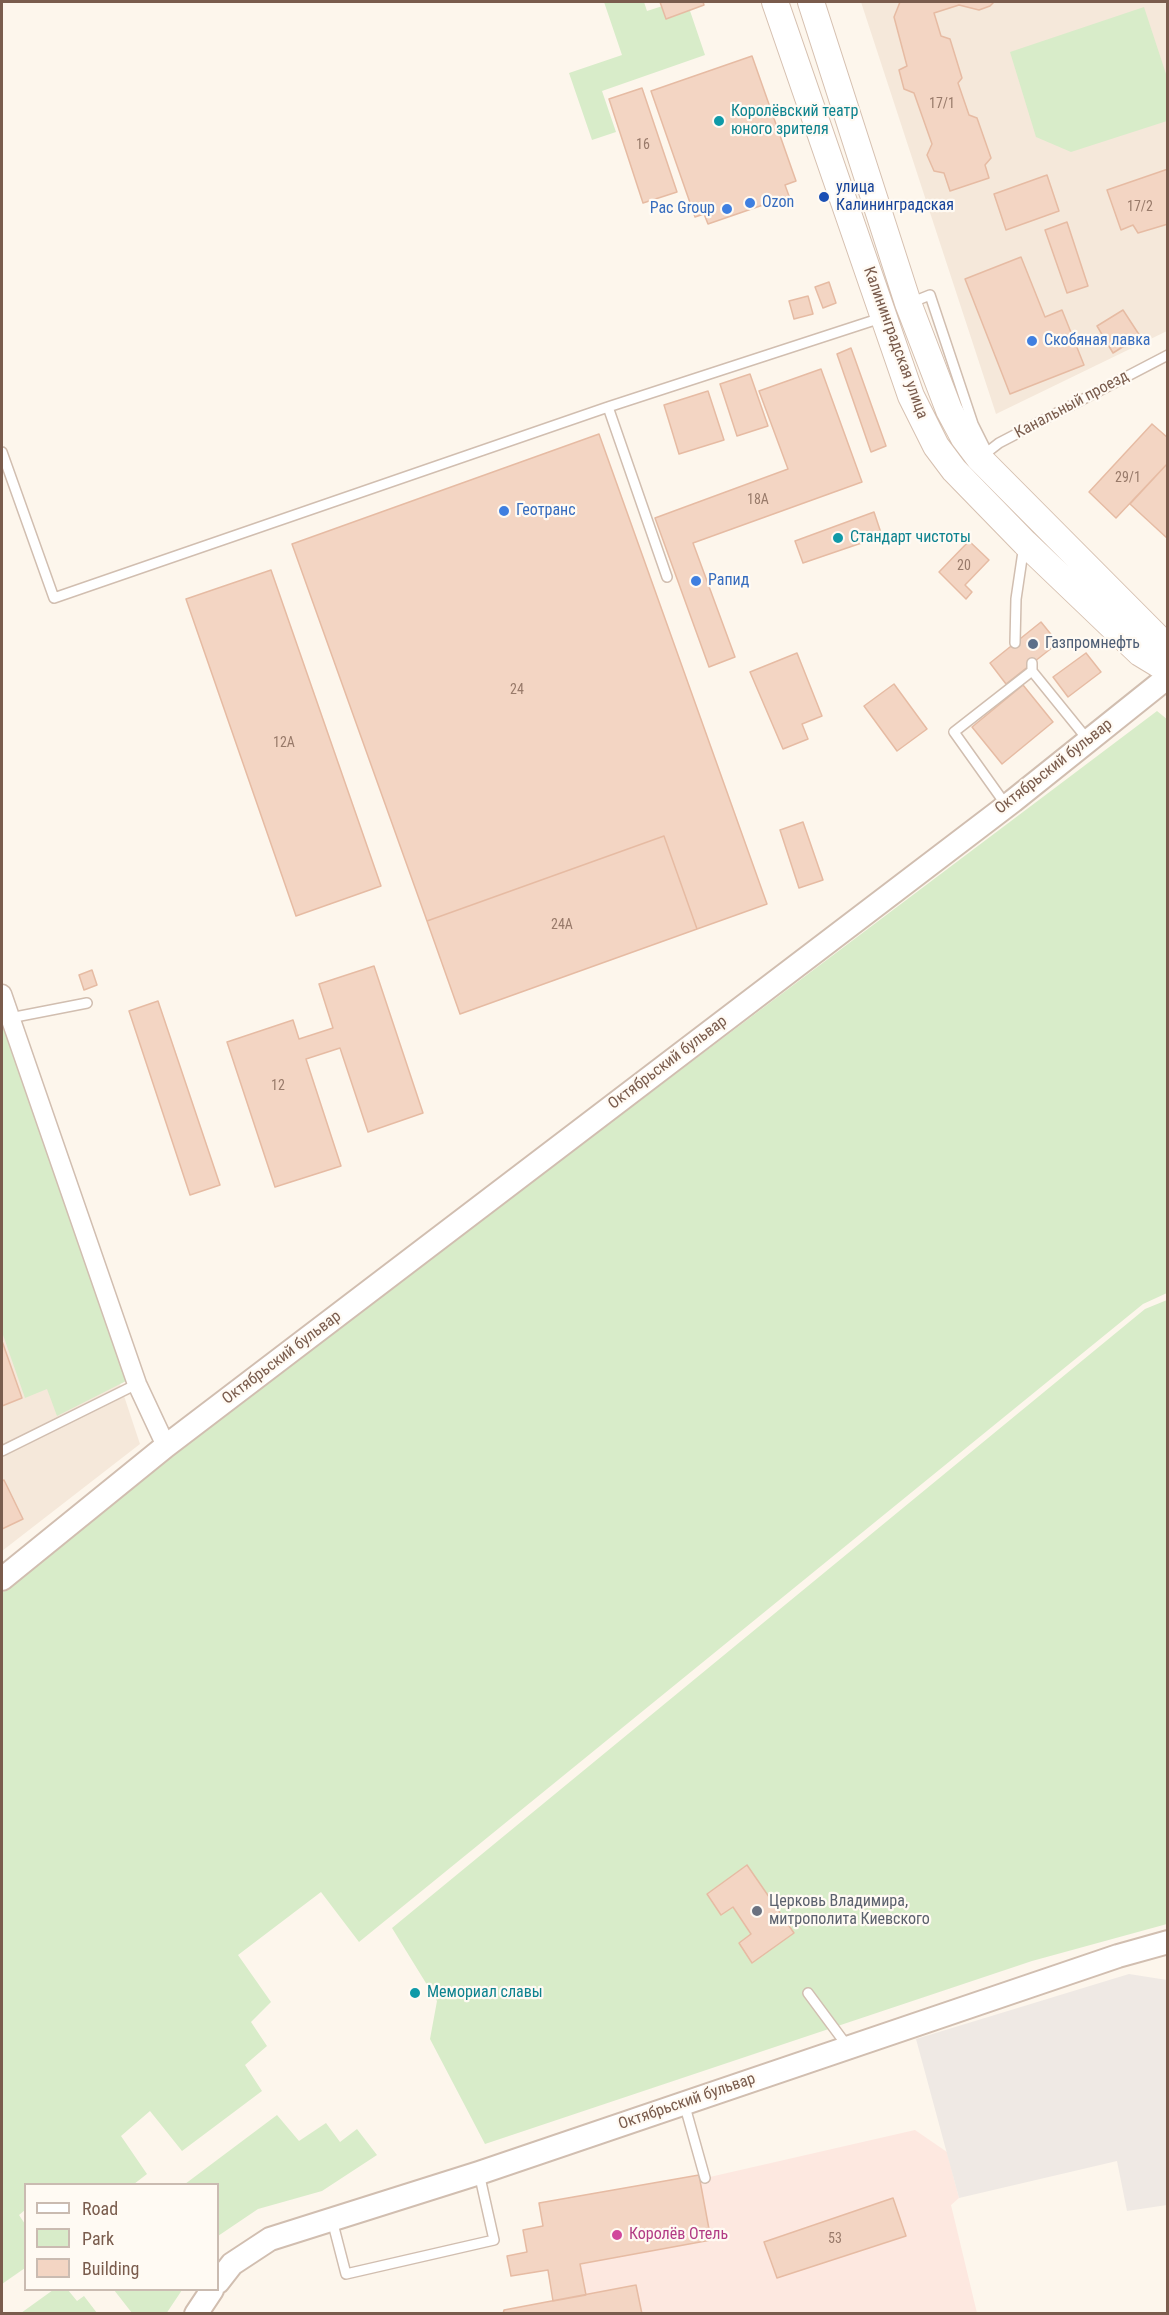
<!DOCTYPE html>
<html>
<head>
<meta charset="utf-8">
<style>
	body { margin:0 }
	#map { position:relative; width:1169px; height:2315px; overflow:hidden; background:#fdf6ec; font-family:"Roboto Condensed",sans-serif }
	canvas { display:block }
	.frame { position:absolute; inset:0; border:3px solid #7a5c4d; pointer-events:none }
	.legend { position:absolute; left:24px; top:2183px; width:195px; height:108px; box-sizing:border-box; background:#fffaf3; border:2px solid #cabbb1; margin:0; padding:8px 10px; list-style:none; font-size:18px; color:#7a5c4d }
	.legend li { display:flex; align-items:center; gap:12px; height:30px }
	.legend b { width:30px; border:2px solid #cabbb1 }
</style>
</head>
<body>
<div id="map">
<canvas width="1169" height="2315"></canvas>
<div class="frame"></div>
<ul class="legend">
<li><b style="height:8px;background:#fff"></b>Road</li>
<li><b style="height:16px;background:#d8ecc9"></b>Park</li>
<li><b style="height:16px;background:#f3d5c3"></b>Building</li>
</ul>
</div>
<script>
const g = document.querySelector('canvas').getContext('2d');
g.lineJoin = 'round';
function fill(path, color) { g.fillStyle = color; g.fill(path, 'evenodd'); }
const toPath = rows => new Path2D(rows.map(r => 'M' + r).join(''));
function strokePath(path, color, width, dash) { g.strokeStyle = color; g.lineWidth = width; g.lineCap = dash ? 'butt' : 'round'; g.setLineDash(dash || []); g.stroke(path); }
function write(font, color, halo, rows, align = 'center') {
  g.font = font + ' "Roboto Condensed",sans-serif'; g.lineWidth = 4.5; g.setLineDash([]); g.textBaseline = 'middle'; g.strokeStyle = halo; g.fillStyle = color; for (const [text, x, y, turn = 0] of rows) {
    g.save(); g.translate(x, y); g.rotate((+turn || 0) * Math.PI / 180); g.textAlign = isNaN(turn) ? turn : align; if (halo) g.strokeText(text, 0, 0); g.fillText(text, 0, 0); g.restore();
  }
}
fill(toPath([
	[861,2,1167,2,1167,331,996,414],
	[2,1029,140,1444,2,1551]
]), '#f5e8da');
fill(toPath([
	[915,2130,947,2152,959,2198,951,2205,977,2313,503,2314,504,2310,553,2301,547,2270,511,2276,507,2256,527,2252,523,2230,543,2226,539,2203,699,2175,701,2179]
]), '#fde8e0');
fill(toPath([
	[1129,1974,1167,1980,1167,2205,1127,2211,1117,2161,959,2198,916,2039]
]), '#efe9e4');
fill(toPath([
	[604,2,644,2,647,11,675,2,687,2,705,55,602,91,616,132,592,140,569,73,622,55],
	[1144,7,1167,77,1167,121,1071,152,1036,137,1010,52],
	[1157,711,1168,720,1167,1293,1143,1304,359,1942,321,1892,238,1955,271,2002,251,2022,267,2046,245,2065,262,2091,182,2151,150,2111,121,2136,147,2174,134,2184,26,2184,25,2210,19,2215,25,2224,25,2268,2,2284,2,1593,240,1402],
	[2,1011,130,1379,57,1416,47,1389,25,1398,2,1332],
	[1167,1300,1167,1924,1032,1961,485,2144,430,2039,437,2001,392,1928,1145,1309],
	[277,2115,299,2141,326,2123,340,2142,357,2129,377,2155,322,2191,258,2209,218,2236,218,2184,185,2184],
	[53,2290,68,2290,77,2301,84,2296,97,2313,21,2313],
	[114,2290,135,2291,182,2290,166,2314,132,2313]
]), '#d8ecc9');
const building = toPath([
	[660,2,703,2,704,5,666,19,660,2],
	[900,2,994,2,990,6,979,10,959,5,934,13,941,36,950,39,962,78,958,83,969,115,977,118,991,158,985,165,989,178,950,191,944,173,934,171,927,155,932,144,914,93,904,89,899,70,907,66,894,17,900,2],
	[752,56,796,181,785,185,789,196,708,224,704,214,695,217,651,91,752,56],
	[642,88,677,192,643,203,609,99,642,88],
	[1168,169,1168,224,1138,233,1133,225,1121,230,1107,190,1168,169],
	[1047,175,1059,211,1006,230,994,194,1047,175],
	[1067,222,1088,286,1067,293,1045,230,1067,222],
	[1021,257,1045,317,1062,310,1084,365,1010,394,965,279,1021,257],
	[829,282,836,303,823,308,815,287,829,282],
	[808,296,813,314,794,319,789,301,808,296],
	[1123,310,1140,336,1113,353,1097,326,1123,310],
	[851,348,886,446,871,452,837,354,851,348],
	[821,369,862,482,693,543,735,657,709,667,655,518,788,469,759,391,821,369],
	[750,374,768,426,737,436,720,384,750,374],
	[708,391,724,440,679,454,664,405,708,391],
	[1152,424,1168,438,1168,463,1116,518,1089,492,1152,424],
	[599,434,767,904,697,929,664,836,427,921,292,544,599,434],
	[1167,464,1168,465,1168,539,1130,504,1167,464],
	[874,512,882,536,803,563,795,541,874,512],
	[969,541,989,560,965,585,972,592,966,599,939,572,969,541],
	[271,570,381,886,296,916,186,599,271,570],
	[1041,622,1058,643,1006,684,990,663,1041,622],
	[797,653,822,716,802,724,808,739,783,749,750,672,797,653],
	[1086,653,1101,672,1068,697,1053,677,1086,653],
	[894,684,927,729,897,751,864,706,894,684],
	[1023,685,1053,722,1002,764,972,727,1023,685],
	[803,822,823,880,799,888,780,830,803,822],
	[664,836,697,929,460,1014,427,921,664,836],
	[374,966,423,1113,368,1132,340,1048,306,1059,341,1166,275,1187,227,1042,293,1020,299,1039,333,1028,319,984,374,966],
	[92,970,97,985,84,990,79,975,92,970],
	[158,1001,220,1185,190,1195,129,1011,158,1001],
	[2,1341,22,1398,2,1406,2,1341],
	[4,1480,23,1519,2,1529,2,1481,4,1480],
	[747,1865,794,1933,752,1963,739,1943,751,1934,733,1907,721,1915,707,1894,747,1865],
	[699,2175,711,2240,580,2264,586,2295,553,2301,548,2270,511,2276,507,2256,527,2252,523,2230,543,2226,539,2203,699,2175],
	[893,2198,906,2236,777,2278,764,2242,893,2198],
	[636,2285,642,2314,503,2314,504,2310,636,2285]
]);
fill(building, '#f3d5c3');
strokePath(building, '#e6bba3', 1.5);
const service = toPath([
	[910,303,930,295,973,424,986,450],
	[608,407,667,577],
	[2,452,54,598,608,407,881,318],
	[981,457,999,443,1168,355],
	[1015,643,1016,599,1024,545],
	[1032,671,1088,740],
	[1006,805,954,732,1032,671,1032,663],
	[10,1018,87,1003],
	[2,1451,137,1384],
	[808,1993,848,2047],
	[684,2103,705,2178],
	[332,2220,346,2274,494,2240,479,2173]
]);
const minor = toPath([
	[2,994,137,1384,166,1446]
]);
const tertiary = toPath([
	[2,1579,166,1446,1013,801,1168,677],
	[218,2282,232,2264,270,2239,479,2173,1118,1956,1168,1942],
	[196,2314,212,2290]
]);
const secondary = toPath([
	[775,2,911,396,936,446,954,470,1025,543,1140,653,1168,670],
	[811,2,908,303,949,410,964,438,979,458,1156,636,1168,662]
]);
strokePath(service, '#d1beb0', 12);
strokePath(minor, '#d1beb0', 21);
strokePath(tertiary, '#d1beb0', 26);
strokePath(secondary, '#d6c0b0', 28);
strokePath(service, '#fff', 9);
strokePath(minor, '#fff', 18);
strokePath(tertiary, '#fff', 22);
strokePath(secondary, '#fff', 26);
for (const [x, y, r, color] of [
	[719,121,6,"#0f9aa8"],
	[824,197,6,"#1a4fb4"],
	[750,203,6,"#3f7fe0"],
	[727,209,6,"#3f7fe0"],
	[1032,341,6,"#3f7fe0"],
	[504,511,6,"#3f7fe0"],
	[838,538,6,"#0f9aa8"],
	[696,581,6,"#3f7fe0"],
	[1033,644,6,"#5c6f8a"],
	[757,1911,6,"#6b7280"],
	[415,1993,6,"#0f9aa8"],
	[617,2235,6,"#d1479c"]
]) { const dot = new Path2D(); dot.arc(x, y, r, 0, 2 * Math.PI); g.fillStyle = color; g.fill(dot); strokePath(dot, '#fffaf3', 2); }
write('14px', '#987a6a', null, [
	["17/1",942,104],
	["16",643,145],
	["17/2",1140,207],
	["29/1",1128,478],
	["18А",758,500],
	["20",964,566],
	["24",517,690],
	["12А",284,743],
	["24А",562,925],
	["12",278,1086],
	["53",835,2239]
]);
write('16px', '#0d838f', '#fffaf3', [
	["Королёвский театр",731,112],
	["юного зрителя",731,130],
	["Стандарт чистоты",850,538],
	["Мемориал славы",427,1993]
], 'left');
write('16px', '#164399', '#fffaf3', [
	["улица",836,188],
	["Калининградская",836,206]
], 'left');
write('16px', '#366cbe', '#fffaf3', [
	["Ozon",762,203],
	["Pac Group",715,209,"right"],
	["Скобяная лавка",1044,341],
	["Геотранс",516,511],
	["Рапид",708,581]
], 'left');
write('16px', '#7a5c4d', '#fffaf3', [
	["Калининградская улица",895,343,70],
	["Канальный проезд",1072,405,-28],
	["Октябрьский бульвар",1054,767,-38],
	["Октябрьский бульвар",668,1063,-37],
	["Октябрьский бульвар",282,1358,-37],
	["Октябрьский бульвар",687,2102,-19]
]);
write('16px', '#4e5e75', '#fffaf3', [
	["Газпромнефть",1045,644]
], 'left');
write('16px', '#5b616d', '#fffaf3', [
	["Церковь Владимира,",769,1902],
	["митрополита Киевского",769,1920]
], 'left');
write('16px', '#b23c85', '#fffaf3', [
	["Королёв Отель",629,2235]
], 'left');
</script>
</body>
</html>
